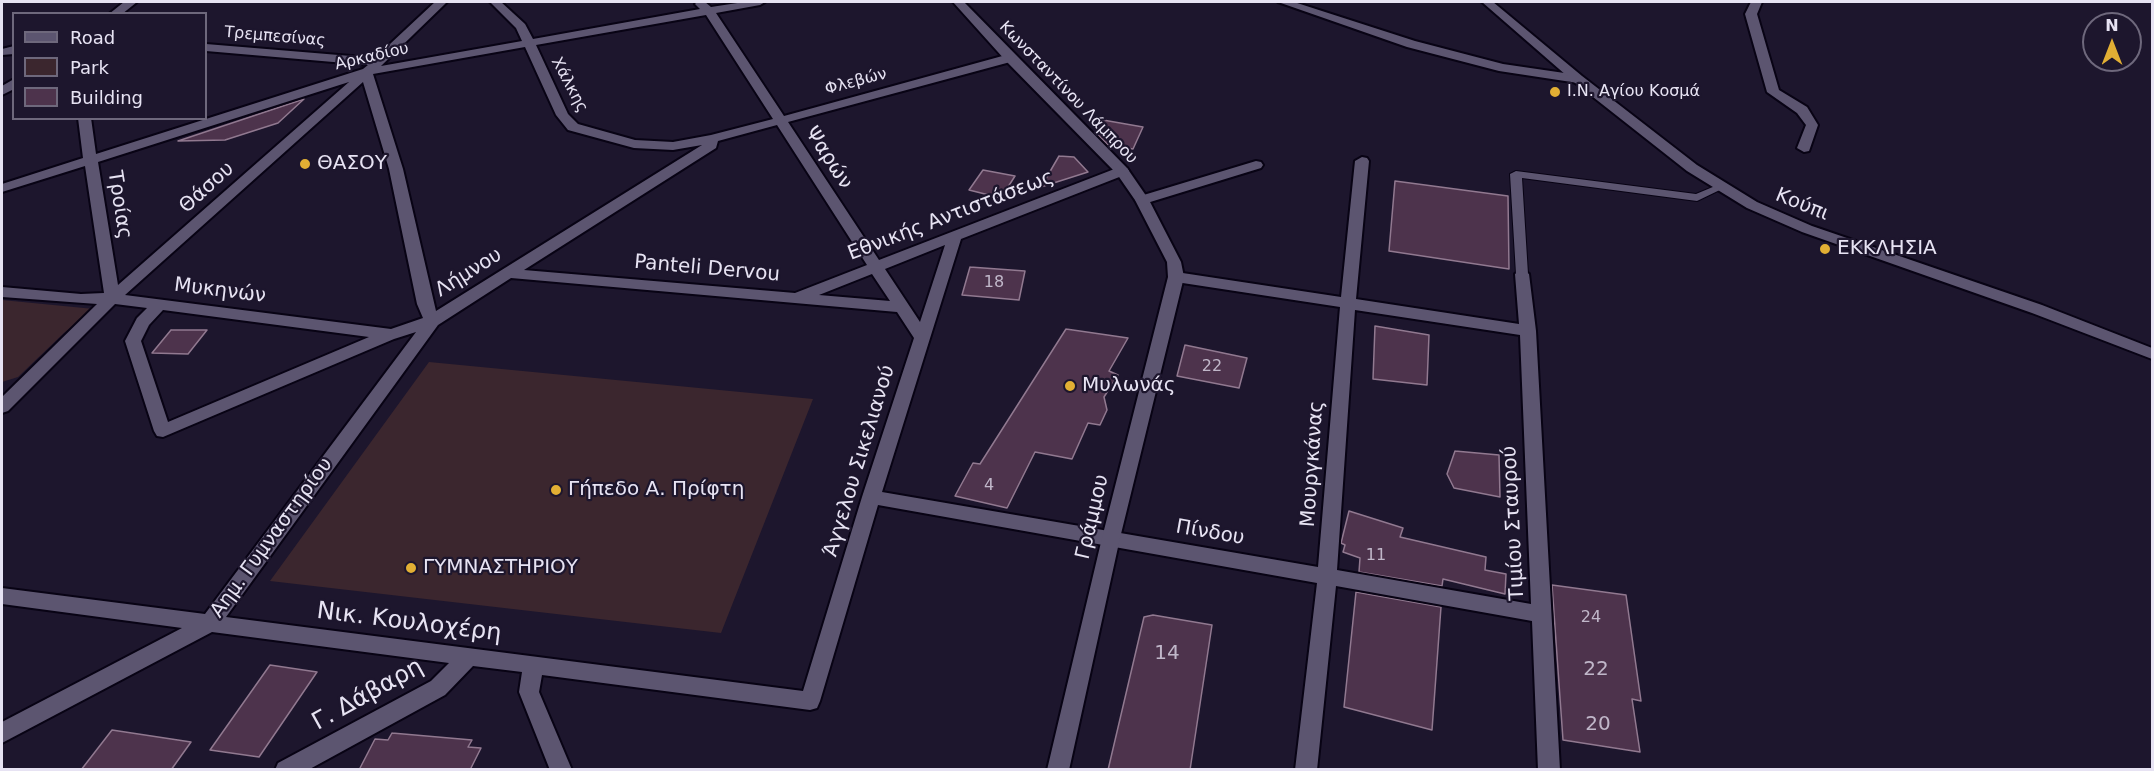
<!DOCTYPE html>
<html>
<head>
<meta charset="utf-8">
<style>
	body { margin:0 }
	#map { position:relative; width:2154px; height:771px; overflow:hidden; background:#1d162d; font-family:"DejaVu Sans",sans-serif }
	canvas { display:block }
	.frame { position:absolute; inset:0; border:3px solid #e7e3f3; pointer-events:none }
	.legend { position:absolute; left:12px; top:12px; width:195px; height:108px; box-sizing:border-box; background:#1d162d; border:2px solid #6e687c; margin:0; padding:8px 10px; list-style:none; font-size:18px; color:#e7e3f3 }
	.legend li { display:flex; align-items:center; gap:12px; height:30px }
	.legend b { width:30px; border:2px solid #6e687c }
	.north { position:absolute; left:2082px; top:12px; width:60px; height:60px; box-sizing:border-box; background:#1d162d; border:2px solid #6e687c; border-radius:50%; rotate:0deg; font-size:16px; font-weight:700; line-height:24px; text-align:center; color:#e7e3f3 }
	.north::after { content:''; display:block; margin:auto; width:21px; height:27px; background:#e2af34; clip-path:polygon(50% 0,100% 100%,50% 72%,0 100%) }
</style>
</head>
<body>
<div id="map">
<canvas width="2154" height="771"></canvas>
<div class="frame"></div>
<ul class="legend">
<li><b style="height:8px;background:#5c5570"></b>Road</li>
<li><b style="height:16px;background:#3b262e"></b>Park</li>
<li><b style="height:16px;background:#4d334c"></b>Building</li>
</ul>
<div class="north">N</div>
</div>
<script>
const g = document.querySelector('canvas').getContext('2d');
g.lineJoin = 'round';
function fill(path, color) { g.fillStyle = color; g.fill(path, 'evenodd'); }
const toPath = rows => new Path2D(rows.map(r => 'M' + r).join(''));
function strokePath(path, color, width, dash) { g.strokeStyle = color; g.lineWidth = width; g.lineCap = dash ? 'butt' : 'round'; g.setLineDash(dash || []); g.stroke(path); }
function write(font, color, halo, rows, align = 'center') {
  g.font = font + ' "DejaVu Sans",sans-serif'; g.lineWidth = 4.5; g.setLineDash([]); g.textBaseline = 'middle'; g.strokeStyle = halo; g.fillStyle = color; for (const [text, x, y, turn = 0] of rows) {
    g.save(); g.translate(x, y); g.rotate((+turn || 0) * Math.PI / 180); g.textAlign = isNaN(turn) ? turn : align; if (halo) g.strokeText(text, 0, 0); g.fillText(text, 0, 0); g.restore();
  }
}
fill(toPath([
	[2,300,94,309,64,333,18,377,2,382],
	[429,362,813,399,721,633,270,581]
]), '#3b262e');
const building = toPath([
	[304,99,278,123,225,140,178,141,304,99],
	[1103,120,1143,127,1133,149,1108,145,1096,133,1103,120],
	[1059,156,1074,157,1088,172,1041,187,1059,156],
	[983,170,1015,176,1001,198,969,190,983,170],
	[1395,181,1508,196,1509,269,1389,251,1395,181],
	[970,267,1025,271,1019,300,962,295,970,267],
	[1375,326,1429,335,1427,385,1373,379,1375,326],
	[1066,329,1128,338,1109,371,1118,375,1104,397,1107,410,1100,425,1088,423,1072,459,1035,452,1007,508,955,496,973,463,980,464,1066,329],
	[171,330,207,330,188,354,152,353,171,330],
	[1185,345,1247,358,1239,388,1177,376,1185,345],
	[1455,451,1499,455,1500,497,1454,488,1447,474,1455,451],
	[1349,511,1403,528,1400,537,1486,557,1485,570,1506,574,1505,594,1443,579,1442,586,1359,572,1360,558,1343,552,1345,545,1341,543,1349,511],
	[1552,585,1626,595,1641,701,1632,699,1640,752,1563,740,1552,585],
	[1356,592,1441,607,1432,730,1344,707,1356,592],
	[1153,615,1212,625,1190,770,1108,770,1144,617,1153,615],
	[270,665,317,672,259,757,210,750,270,665],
	[112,730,191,742,171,770,81,770,112,730],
	[392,733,472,740,468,747,481,748,470,770,359,770,375,739,388,740,392,733]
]);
fill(building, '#4d334c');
strokePath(building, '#917990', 1.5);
const service = toPath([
	[1516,171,1696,194,1720,184,1726,187,1697,201,1522,178,1528,274,1522,278,1516,274,1510,174,1516,171]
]);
const minor = toPath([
	[124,2,137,2,122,14,109,14,124,2],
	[435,2,447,2,381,66,522,41,516,28,490,2,501,2,525,24,533,39,700,9,695,4,697,2,705,2,711,7,744,2,765,2,760,5,716,13,784,116,1006,55,1014,55,1014,61,788,122,879,260,1117,168,1127,168,1129,171,1127,174,961,239,882,492,1318,567,1340,307,1176,282,1168,277,1176,272,1341,297,1355,161,1362,157,1367,158,1369,161,1356,299,1519,324,1515,274,1522,269,1529,274,1536,331,1560,770,1538,770,1532,621,1336,586,1317,770,1295,770,1317,583,878,505,820,701,817,708,810,710,542,675,539,692,572,770,550,770,519,692,522,672,473,666,445,695,308,770,275,770,278,763,431,681,449,663,212,632,2,743,2,722,182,628,2,604,2,588,205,614,416,332,394,339,163,437,157,436,154,431,125,341,137,318,147,308,115,304,8,411,2,413,2,397,97,304,2,297,2,287,81,294,104,293,85,166,2,192,2,184,83,158,78,118,91,118,96,154,363,69,368,65,206,51,206,44,375,58,435,2],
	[706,15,773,119,711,135,673,142,635,140,578,124,568,114,536,45,706,15],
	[525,47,556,115,568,130,634,148,673,150,702,145,436,311,403,169,373,74,525,47],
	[349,82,118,285,98,162,349,82],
	[363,82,389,169,417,304,423,318,391,329,125,295,363,82],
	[777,125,867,265,795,293,524,270,716,148,718,141,777,125],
	[945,245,920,322,885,269,945,245],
	[872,274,890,301,819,295,872,274],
	[511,278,897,312,914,338,862,497,803,691,226,617,438,325,511,278],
	[163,310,369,337,168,422,141,341,149,325,163,310],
	[1355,310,1520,335,1531,604,1337,570,1355,310],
	[1278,2,1294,2,1415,41,1503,64,1578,75,1584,79,1578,83,1499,71,1407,47,1278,2],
	[1751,2,1762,2,1757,14,1779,90,1807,107,1818,125,1809,151,1804,152,1797,148,1806,125,1797,113,1767,92,1745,14,1751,2],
	[14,46,14,54,2,55,2,49,14,46],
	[14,79,14,89,2,95,2,86,14,79],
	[1256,161,1261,162,1263,165,1261,168,1147,203,1142,204,1135,200,1137,197,1256,161]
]);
const tertiary = toPath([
	[953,2,964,2,1127,168,1149,200,1181,262,1184,277,1120,538,1069,770,1047,770,1102,538,1168,277,1167,262,1135,200,1117,174,1006,61,953,2]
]);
const secondary = toPath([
	[1482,2,1493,2,1582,76,1697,165,1757,202,1812,226,2042,305,2152,348,2152,359,2032,313,1802,232,1747,208,1687,171,1574,82,1482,2]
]);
strokePath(service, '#080314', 2);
strokePath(minor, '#080314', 4);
strokePath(tertiary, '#080314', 4);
strokePath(secondary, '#080314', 4);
fill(service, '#5c5570');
fill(minor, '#5c5570');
fill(tertiary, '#5c5570');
fill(secondary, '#5c5570');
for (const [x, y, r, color] of [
	[1555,92,6,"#e2af34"],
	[305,164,6,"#e2af34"],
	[1825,249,6,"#e2af34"],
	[1070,386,6,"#e2af34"],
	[556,490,6,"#e2af34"],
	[411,568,6,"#e2af34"]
]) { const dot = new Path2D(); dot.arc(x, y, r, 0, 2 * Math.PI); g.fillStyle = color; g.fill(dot); strokePath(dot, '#1d162d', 2); }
write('16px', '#e7e3f3', '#1d162d', [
	["Τρεμπεσίνας",275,37,5],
	["Αρκαδίου",372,57,-13],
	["Φλεβών",856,82,-15],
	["Χάλκης",569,85,62],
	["Κωνσταντίνου Λάμπρου",1068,93,46]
]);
write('16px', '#e7e3f3', '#1d162d', [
	["Ι.Ν. Αγίου Κοσμά",1567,92]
], 'left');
write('16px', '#c0b7c9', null, [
	["18",994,283],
	["22",1212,367],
	["4",989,486],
	["11",1376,556],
	["24",1591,618]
]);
write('20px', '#e7e3f3', '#1d162d', [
	["Ψαρών",828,158,57],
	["Θάσου",207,188,-42],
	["Τροίας",119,205,81],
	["Κούπι",1802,205,22],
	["Εθνικής Αντιστάσεως",951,216,-21],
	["Panteli Dervou",707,269,5],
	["Λήμνου",469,273,-32],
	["Μυκηνών",220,291,7],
	["Άγγελου Σικελιανού",860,461,-73],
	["Μουργκάνας",1313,464,-86],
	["Γράμμου",1093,517,-77],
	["Τιμίου Σταυρού",1514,523,-93],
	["Πίνδου",1210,533,10],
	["Αημ. Γυμναστηρίου",272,538,-54]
]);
write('20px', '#e7e3f3', '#1d162d', [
	["ΘΑΣΟΥ",317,164],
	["ΕΚΚΛΗΣΙΑ",1837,249],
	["Μυλωνάς",1082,386],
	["Γήπεδο Α. Πρίφτη",568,490],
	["ΓΥΜΝΑΣΤΗΡΙΟΥ",423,568]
], 'left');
write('20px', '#c0b7c9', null, [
	["14",1167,654],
	["22",1596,670],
	["20",1598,725]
]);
write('24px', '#e7e3f3', '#1d162d', [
	["Νικ. Κουλοχέρη",409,623,7],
	["Γ. Δάβαρη",368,695,-29]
]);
</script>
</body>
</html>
